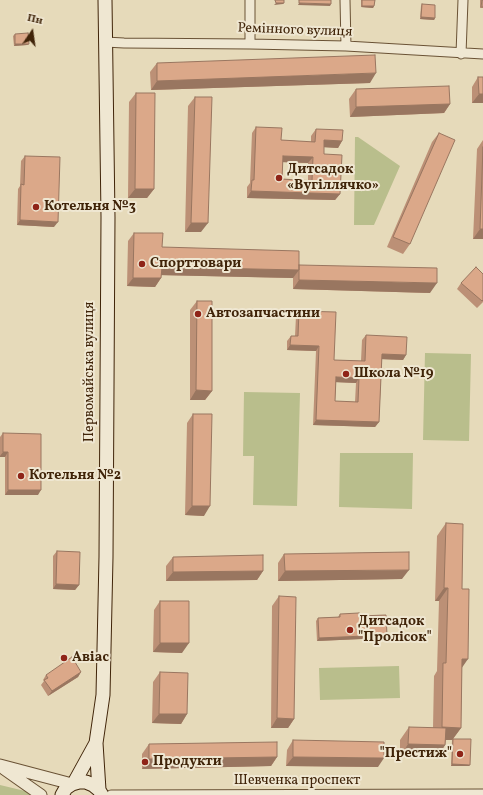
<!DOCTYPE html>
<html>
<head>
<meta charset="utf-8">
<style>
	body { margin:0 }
	#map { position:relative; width:483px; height:795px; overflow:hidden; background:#e6daba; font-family:Vollkorn,serif }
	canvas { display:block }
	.north { position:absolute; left:12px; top:12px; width:40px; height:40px; -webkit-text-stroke:3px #efe7d2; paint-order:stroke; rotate:13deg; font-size:11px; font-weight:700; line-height:16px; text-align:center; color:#402409 }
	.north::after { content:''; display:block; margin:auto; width:14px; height:18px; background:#402409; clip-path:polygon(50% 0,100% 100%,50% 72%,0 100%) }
</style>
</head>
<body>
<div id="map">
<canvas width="483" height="795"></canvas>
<div class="north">Пн</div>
</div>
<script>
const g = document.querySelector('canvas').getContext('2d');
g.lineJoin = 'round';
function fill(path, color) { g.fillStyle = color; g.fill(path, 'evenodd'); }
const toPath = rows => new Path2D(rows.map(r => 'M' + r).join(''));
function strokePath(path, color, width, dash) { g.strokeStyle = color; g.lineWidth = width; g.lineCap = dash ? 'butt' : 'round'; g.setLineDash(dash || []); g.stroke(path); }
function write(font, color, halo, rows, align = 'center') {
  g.font = font + ' Vollkorn,serif'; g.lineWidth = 4; g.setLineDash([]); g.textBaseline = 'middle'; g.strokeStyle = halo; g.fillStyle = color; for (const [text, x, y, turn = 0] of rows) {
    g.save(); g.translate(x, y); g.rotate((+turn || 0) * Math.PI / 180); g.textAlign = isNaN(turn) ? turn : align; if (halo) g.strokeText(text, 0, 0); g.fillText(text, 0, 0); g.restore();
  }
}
fill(toPath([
	[355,137,358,137,400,166,374,225,354,225],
	[425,353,471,354,469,441,423,440],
	[244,392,300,393,297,506,253,505,254,456,243,456],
	[340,453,413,453,412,509,339,507],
	[399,666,400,698,320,700,319,668],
	[0,785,25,791,30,795,0,795]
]), '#b9be8c');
const minor = toPath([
	[250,0,250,44],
	[345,0,346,46],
	[105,42,124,43,250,44,346,46,483,54],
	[461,54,463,0],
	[111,795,483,794]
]);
const tertiary = toPath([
	[0,765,72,784],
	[4,769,41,795]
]);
const secondary = toPath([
	[74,783,96,743],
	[99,790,96,743,103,695,106,557,108,217,105,0],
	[62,795,66,788,72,784,79,782,86,782,93,785,99,790,102,795]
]);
strokePath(minor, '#6a5235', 11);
strokePath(tertiary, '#6a5235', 13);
strokePath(secondary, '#402409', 15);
strokePath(minor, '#efe7d2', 9);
strokePath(tertiary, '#efe7d2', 11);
strokePath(secondary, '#efe7d2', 13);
fill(toPath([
	[361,0,375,0,374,6,373,8,361,7],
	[480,0,483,0,483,8,480,8],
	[422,4,435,18,434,20,420,19,421,6],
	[15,34,29,44,27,45,14,46,13,36],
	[157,63,370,83,151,90,150,72],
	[478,77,483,77,483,103,472,103,472,87],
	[356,89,450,104,444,113,350,117,349,99],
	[136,93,154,189,147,198,128,198,129,102],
	[195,97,201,232,185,232,188,106],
	[256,127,281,140,311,142,311,136,316,129,342,141,338,148,324,147,324,154,340,194,335,200,247,198,247,187,250,183,252,133],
	[283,162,308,163,308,180,282,179],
	[439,133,410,244,403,254,387,247,432,142],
	[483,140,483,239,473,239,477,149],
	[25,156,54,227,17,225,18,189,20,186,21,161],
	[134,233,162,247,299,266,299,265,430,293,293,289,293,278,161,275,161,278,155,287,127,286,128,241],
	[483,274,483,302,477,308,457,289,461,283],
	[197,301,212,391,205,400,190,400,190,310],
	[299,311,334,360,361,361,362,340,366,335,406,355,403,360,382,359,379,422,375,427,313,425,316,351,287,350,287,341,291,336,295,336,296,316],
	[336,382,356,383,355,402,335,401],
	[193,414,204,516,185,515,187,423],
	[3,433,38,495,5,495,5,457,0,457,0,437],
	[446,523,462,589,462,668,461,728,453,739,469,766,451,766,452,740,446,740,445,745,437,758,400,757,400,740,409,727,433,728,434,676,437,671,439,601,435,601,437,536],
	[57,551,79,585,75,590,53,589,53,556],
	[284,554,402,579,278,581,278,563],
	[173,557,263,571,257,580,166,581,166,566],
	[279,596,294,719,288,728,271,728,272,606],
	[160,601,182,653,153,652,154,610],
	[340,614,359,616,384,638,317,641,316,621,318,618,338,617],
	[81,672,78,677,48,696,41,685,44,681,43,680,46,675],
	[160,672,187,714,181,724,152,723,153,682],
	[293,740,378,767,286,766,287,750],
	[149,744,277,757,271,766,142,769,142,754]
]), '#bc9076');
fill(toPath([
	[276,3,284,3,283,4,274,5],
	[299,3,331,4,330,6,298,5],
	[362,6,374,6,373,8,361,7],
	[421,17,435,18,434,20,420,19],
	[15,44,29,44,27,45,14,46],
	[376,73,370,83,151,90,157,81],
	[479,94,483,94,483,103,472,103],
	[450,104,444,113,350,117,356,107],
	[324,140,342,141,338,148,320,147],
	[283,156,313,157,308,163,278,162],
	[135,189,154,189,147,198,128,198],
	[251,191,340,194,335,200,247,198],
	[20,220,58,222,54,227,17,225],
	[191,223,208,223,201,232,185,232],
	[480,229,483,229,483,239,473,239],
	[162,267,299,270,293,278,156,275],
	[133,278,161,278,155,287,127,286],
	[299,280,437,283,430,293,293,289],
	[290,345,319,346,316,351,287,350],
	[382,354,406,355,403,360,378,359],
	[336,377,359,378,356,383,332,382],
	[196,390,212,391,205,400,190,400],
	[316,420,379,422,375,427,313,425],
	[3,452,8,452,5,457,0,457,0,456],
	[8,490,41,490,38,495,5,495],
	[192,506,210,506,204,516,185,515],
	[409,570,402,579,278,581,285,571],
	[263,571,257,580,166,581,173,572],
	[56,584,79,585,75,590,53,589],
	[444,588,448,588,439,601,435,601],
	[387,635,384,638,317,641,319,638],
	[160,643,189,643,182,653,153,652],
	[462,659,468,659,459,672],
	[81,672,78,677,48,696,52,691],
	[159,714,187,714,181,724,152,723],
	[277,718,294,719,288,728,271,728],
	[442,727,461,728,452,740,433,740],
	[408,744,445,745,437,758,400,757],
	[277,757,271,766,142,769,149,759],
	[293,757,384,758,378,767,286,766],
	[452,764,470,765,469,766,451,766]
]), '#997660');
const building = toPath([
	[275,0,284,0,284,3,276,3,275,0],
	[299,0,331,0,331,4,299,3,299,0],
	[362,0,375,0,374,6,362,6,362,0],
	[482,0,483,0,483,7,481,7,482,0],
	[422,4,435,5,435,18,421,17,422,4],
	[28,33,29,44,15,44,15,34,28,33],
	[375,55,376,73,157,81,157,63,375,55],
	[478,77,483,77,483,94,479,94,478,77],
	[449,86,450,104,356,107,356,89,449,86],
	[136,93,155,93,154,189,135,189,136,93],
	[195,97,212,97,208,223,191,223,195,97],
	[256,127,282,128,281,140,315,142,316,129,343,130,342,141,324,140,324,154,342,155,340,194,251,191,252,180,254,180,256,127],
	[283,156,313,157,312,181,282,179,283,156],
	[439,133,455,140,410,244,393,237,439,133],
	[483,147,483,229,480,229,483,147],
	[25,156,60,157,58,222,20,220,21,184,24,185,25,156],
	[134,233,163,233,162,247,299,251,299,270,162,267,161,278,133,278,134,233],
	[299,265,437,268,437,283,299,280,299,265],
	[476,267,483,274,483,300,482,301,461,283,476,267],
	[197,301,212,301,212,391,196,390,197,301],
	[299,311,336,312,334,360,365,361,366,335,407,337,406,355,382,354,379,422,316,420,319,346,290,345,291,336,298,336,299,311],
	[336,377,359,378,358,402,335,401,336,377],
	[193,414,212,414,210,506,192,506,193,414],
	[3,433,41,434,41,490,8,490,8,452,3,452,3,433],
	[446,523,463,524,462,589,469,589,468,659,462,659,461,728,442,727,443,663,446,663,448,588,444,588,446,523],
	[57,551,80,552,79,585,56,584,57,551],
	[409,552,409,570,285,571,284,554,409,552],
	[263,555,263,571,173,572,173,557,263,555],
	[279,596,296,597,294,719,277,718,279,596],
	[160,601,189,601,189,643,160,643,160,601],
	[359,613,359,616,386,615,387,635,319,638,318,618,340,617,340,614,359,613],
	[72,657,81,672,52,691,44,680,48,678,46,675,72,657],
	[160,672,188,673,187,714,159,714,160,672],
	[409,727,446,728,445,745,408,744,409,727],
	[453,739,471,739,470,765,452,764,453,739],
	[293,740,384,742,384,758,293,757,293,740],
	[277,742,277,757,149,759,149,744,277,742]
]);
fill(building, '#dba889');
strokePath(building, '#997660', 1);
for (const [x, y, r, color] of [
	[279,178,4,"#8f2418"],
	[36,207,4,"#8f2418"],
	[142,264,4,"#8f2418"],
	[198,314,4,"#8f2418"],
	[346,374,4,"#8f2418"],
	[21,476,4,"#8f2418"],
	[350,630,4,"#8f2418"],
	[64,658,4,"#8f2418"],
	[460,754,4,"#8f2418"],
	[145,762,4,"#8f2418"]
]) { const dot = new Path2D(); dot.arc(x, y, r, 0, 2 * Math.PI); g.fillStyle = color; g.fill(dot); strokePath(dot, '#efe7d2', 1.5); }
write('14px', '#402409', '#efe7d2', [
	["Ремінного вулиця",295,31,2],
	["Первомайська вулиця",90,372,-90],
	["Шевченка проспект",297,781]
]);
write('bold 14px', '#402409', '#efe7d2', [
	["Дитсадок",287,170],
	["«Вугіллячко»",287,186],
	["Котельня №3",44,207],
	["Спорттовари",150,264],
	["Автозапчастини",206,314],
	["Школа №19",354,374],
	["Котельня №2",29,476],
	["Дитсадок",358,622],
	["\"Пролісок\"",358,638],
	["Авіас",72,658],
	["\"Престиж\"",452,754,"right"],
	["Продукти",153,762]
], 'left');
</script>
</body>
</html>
